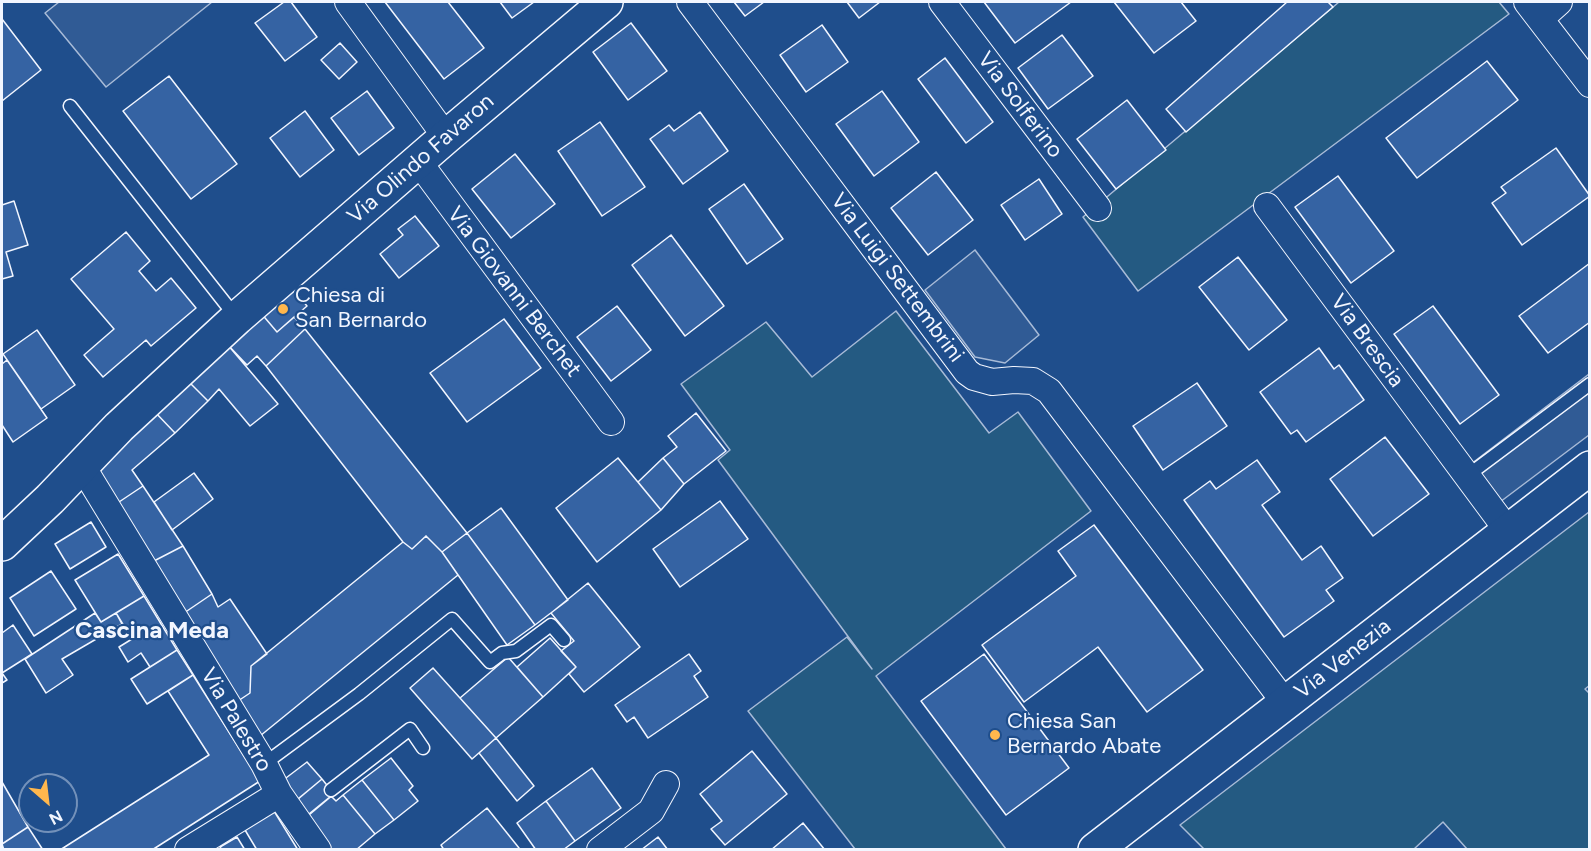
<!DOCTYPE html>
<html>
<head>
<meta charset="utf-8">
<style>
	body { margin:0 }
	#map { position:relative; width:1591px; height:851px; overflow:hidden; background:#1f4e8c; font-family:Figtree,sans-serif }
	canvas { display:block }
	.frame { position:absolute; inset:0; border:3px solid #f2f6ff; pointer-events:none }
	.north { position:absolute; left:18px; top:773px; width:60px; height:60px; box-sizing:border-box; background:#1f4e8c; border:2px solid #7391ba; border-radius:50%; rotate:152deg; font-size:16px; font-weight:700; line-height:24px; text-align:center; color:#f2f6ff }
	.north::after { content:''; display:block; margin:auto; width:21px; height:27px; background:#ffb74d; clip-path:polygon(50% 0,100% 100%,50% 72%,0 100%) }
</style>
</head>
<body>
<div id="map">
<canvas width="1591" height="851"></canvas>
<div class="frame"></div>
<div class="north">N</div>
</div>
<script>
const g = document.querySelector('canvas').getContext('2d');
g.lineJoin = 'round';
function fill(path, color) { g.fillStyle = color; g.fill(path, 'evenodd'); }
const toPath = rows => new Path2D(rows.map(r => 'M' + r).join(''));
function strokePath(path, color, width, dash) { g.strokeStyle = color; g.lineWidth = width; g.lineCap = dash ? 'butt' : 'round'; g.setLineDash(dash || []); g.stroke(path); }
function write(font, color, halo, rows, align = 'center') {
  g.font = font + ' Figtree,sans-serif'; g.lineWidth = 4.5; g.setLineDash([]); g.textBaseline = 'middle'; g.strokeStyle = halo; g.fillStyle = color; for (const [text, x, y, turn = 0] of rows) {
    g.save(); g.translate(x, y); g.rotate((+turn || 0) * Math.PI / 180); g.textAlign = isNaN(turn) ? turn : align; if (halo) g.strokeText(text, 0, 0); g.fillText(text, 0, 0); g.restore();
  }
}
const green = toPath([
	[1339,2,1499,2,1509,14,1138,291,1083,217,1339,2],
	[896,311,989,433,1018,412,1091,511,876,676,1006,849,855,849,748,711,847,637,872,669,718,460,730,450,681,384,766,322,812,377,896,311],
	[1589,512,1590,685,1585,689,1590,694,1589,849,1467,849,1443,822,1414,849,1204,849,1180,825,1589,512]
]);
fill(green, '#245a82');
strokePath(green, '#a8bbd7', 1.5);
const parking = toPath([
	[59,2,212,2,106,87,45,13,59,2],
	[975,250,1039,335,1005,363,975,357,925,290,975,250],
	[1589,374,1589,435,1500,502,1471,464,1589,374]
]);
fill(parking, '#305b95');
strokePath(parking, '#a8bbd7', 1.5);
const building = toPath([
	[284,2,291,2,317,37,285,61,255,23,284,2],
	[385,2,448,2,484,48,444,79,385,2],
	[500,2,534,2,512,18,500,2],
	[734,2,764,2,745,16,734,2],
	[847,2,880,2,859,18,847,2],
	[984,2,1071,2,1015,43,984,2],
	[1114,2,1181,2,1196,21,1154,53,1114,2],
	[1287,2,1328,2,1333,7,1186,132,1166,109,1287,2],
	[2,19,41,70,2,101,2,19],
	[631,23,667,71,628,100,593,52,631,23],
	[822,25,848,62,806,92,780,55,822,25],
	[1062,35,1093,76,1048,109,1018,68,1062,35],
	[340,43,357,62,339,79,321,60,340,43],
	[945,58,993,122,966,143,918,79,945,58],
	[1487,61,1518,100,1417,178,1386,138,1487,61],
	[169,76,237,164,191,199,123,111,169,76],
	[367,91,394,128,359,155,331,118,367,91],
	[882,91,919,142,874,176,836,124,882,91],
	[1127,100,1166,150,1116,189,1077,139,1127,100],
	[305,111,334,150,300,177,270,138,305,111],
	[700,112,728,151,683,184,650,139,669,125,674,131,700,112],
	[600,122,645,187,602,216,558,151,600,122],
	[1556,148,1590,196,1522,245,1492,203,1506,193,1501,187,1556,148],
	[515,154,555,204,511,238,472,189,515,154],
	[936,172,973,220,928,255,891,208,936,172],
	[1338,176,1394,251,1351,283,1295,207,1338,176],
	[1039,179,1062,214,1025,240,1001,205,1039,179],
	[744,184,783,239,747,264,709,209,744,184],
	[14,201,28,245,6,252,13,276,2,279,2,205,14,201],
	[415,216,439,246,399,278,380,254,403,235,398,229,415,216],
	[126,232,150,261,139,271,156,291,171,278,196,308,151,346,146,340,103,377,84,355,114,329,71,279,126,232],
	[671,235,724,306,685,336,632,265,671,235],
	[1238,257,1287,320,1249,350,1199,287,1238,257],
	[1590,263,1590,322,1548,353,1519,316,1590,263],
	[290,286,307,306,277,332,260,312,290,286],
	[617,306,651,350,611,381,577,337,617,306],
	[1433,306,1499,395,1460,424,1394,334,1433,306],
	[260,312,277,332,294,317,305,329,266,366,257,356,247,365,227,344,260,312],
	[504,319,541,368,467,422,430,373,504,319],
	[305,329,467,533,442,552,426,536,412,549,403,542,266,366,305,329],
	[37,330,75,385,41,409,3,354,37,330],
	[227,344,278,404,250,426,219,389,208,401,186,379,227,344],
	[1319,348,1334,369,1339,365,1364,400,1306,442,1297,430,1291,434,1260,392,1319,348],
	[7,360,47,418,13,442,2,425,2,364,7,360],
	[186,379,208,401,175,433,154,411,186,379],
	[1197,383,1227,426,1163,470,1133,426,1197,383],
	[154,411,175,433,132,470,143,486,116,504,99,476,105,452,154,411],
	[696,413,726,451,684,484,663,458,677,447,668,436,696,413],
	[1385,437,1429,494,1373,536,1330,479,1385,437],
	[618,458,661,510,597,562,556,508,618,458],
	[663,458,684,484,661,510,638,482,663,458],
	[1257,460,1280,492,1262,505,1302,560,1321,546,1343,578,1326,590,1334,601,1284,637,1184,500,1210,481,1216,489,1257,460],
	[194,473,213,499,172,530,154,502,194,473],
	[143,486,183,546,152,562,116,504,143,486],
	[720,501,748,539,680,587,653,549,720,501],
	[501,508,568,600,535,625,467,533,501,508],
	[91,522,106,547,70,569,55,544,91,522],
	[1094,525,1203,670,1147,712,1098,647,1024,702,982,645,1076,576,1058,551,1094,525],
	[467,533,535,625,507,645,442,552,467,533],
	[426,536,442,552,458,575,260,736,238,701,250,693,251,666,403,542,412,549,426,536],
	[183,546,212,594,184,613,152,562,183,546],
	[118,554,144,596,101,622,75,580,118,554],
	[51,571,76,609,34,636,10,598,51,571],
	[588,583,640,647,584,692,569,674,576,667,561,651,574,641,551,613,588,583],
	[212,594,218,607,230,599,267,654,251,666,250,693,238,701,184,613,212,594],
	[144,596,177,650,150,667,141,653,128,662,119,647,132,639,116,613,144,596],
	[95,613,101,622,116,613,122,624,62,659,73,675,46,693,25,659,95,613],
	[13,625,32,654,2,673,7,680,2,683,2,633,13,625],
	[550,638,576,667,543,697,517,667,550,638],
	[177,650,193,675,147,704,131,679,177,650],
	[689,654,701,671,694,676,708,697,648,738,634,717,627,722,615,705,689,654],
	[984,654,1069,768,1006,815,921,701,984,654],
	[508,657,543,697,496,738,460,698,508,657],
	[433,668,496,738,472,759,410,688,433,668],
	[193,675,260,781,152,850,60,850,209,755,168,691,193,675],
	[496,738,534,786,517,801,479,753,496,738],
	[752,751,787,794,725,845,711,829,722,821,700,794,752,751],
	[391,758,413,786,409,790,418,801,394,820,362,780,391,758],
	[307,762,322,779,293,803,278,784,307,762],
	[592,768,621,808,575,841,546,801,592,768],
	[322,779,334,794,303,820,291,805,322,779],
	[362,780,394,820,375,834,343,795,362,780],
	[2,782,28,827,2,844,2,782],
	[343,795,375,834,356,850,329,850,304,818,331,796,336,801,343,795],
	[546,801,575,841,563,850,536,850,517,823,546,801],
	[487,808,519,848,516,850,444,850,441,845,487,808],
	[274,811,298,850,257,850,245,830,274,811],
	[803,823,825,850,771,850,803,823],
	[28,827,43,850,4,850,2,844,28,827],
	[237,837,245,850,222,850,220,847,237,837],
	[658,837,668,850,641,850,658,837]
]);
fill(building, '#3563a3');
strokePath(building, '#f2f6ff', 1.5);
const lane = toPath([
	[70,106,236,317],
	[1467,476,1590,384],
	[264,764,359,694,452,619,490,662,502,653,516,651,551,625,564,640],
	[331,790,410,729,423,748]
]);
const street = toPath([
	[348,2,446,137],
	[690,2,967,372,974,377,992,382,1014,380,1033,381,1049,391,1286,704],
	[942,2,1098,208],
	[1527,2,1590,84],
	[1540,19,1559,2],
	[418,161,611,422],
	[1267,206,1508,531],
	[82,466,264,764,279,794,318,850],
	[188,850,279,794],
	[600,850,651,811,666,784]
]);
const secondary = toPath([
	[2,544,50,499,119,427,237,318,446,137,606,2],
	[1095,850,1590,468]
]);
strokePath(lane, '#f2f6ff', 15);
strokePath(street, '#f2f6ff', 28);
strokePath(secondary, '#f2f6ff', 36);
strokePath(lane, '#1f4e8c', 12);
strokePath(street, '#1f4e8c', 26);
strokePath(secondary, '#1f4e8c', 33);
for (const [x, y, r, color] of [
	[283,309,6,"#ffb74d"],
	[995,735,6,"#ffb74d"]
]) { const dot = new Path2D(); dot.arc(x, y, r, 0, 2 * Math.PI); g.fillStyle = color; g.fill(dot); strokePath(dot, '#1f4e8c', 2); }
write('22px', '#f2f6ff', '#1f4e8c', [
	["Via Solferino",1020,105,53],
	["Via Olindo Favaron",421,159,-41],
	["Via Luigi Settembrini",897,278,53],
	["Via Giovanni Berchet",514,292,53],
	["Via Brescia",1367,341,54],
	["Via Venezia",1343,659,-38],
	["Via Palestro",236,720,59]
]);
write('22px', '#f2f6ff', '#1f4e8c', [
	["Chiesa di",295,296],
	["San Bernardo",295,321],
	["Chiesa San",1007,722],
	["Bernardo Abate",1007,747]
], 'left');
write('bold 24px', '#f2f6ff', '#1f4e8c', [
	["Cascina Meda",152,631]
]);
</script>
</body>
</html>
